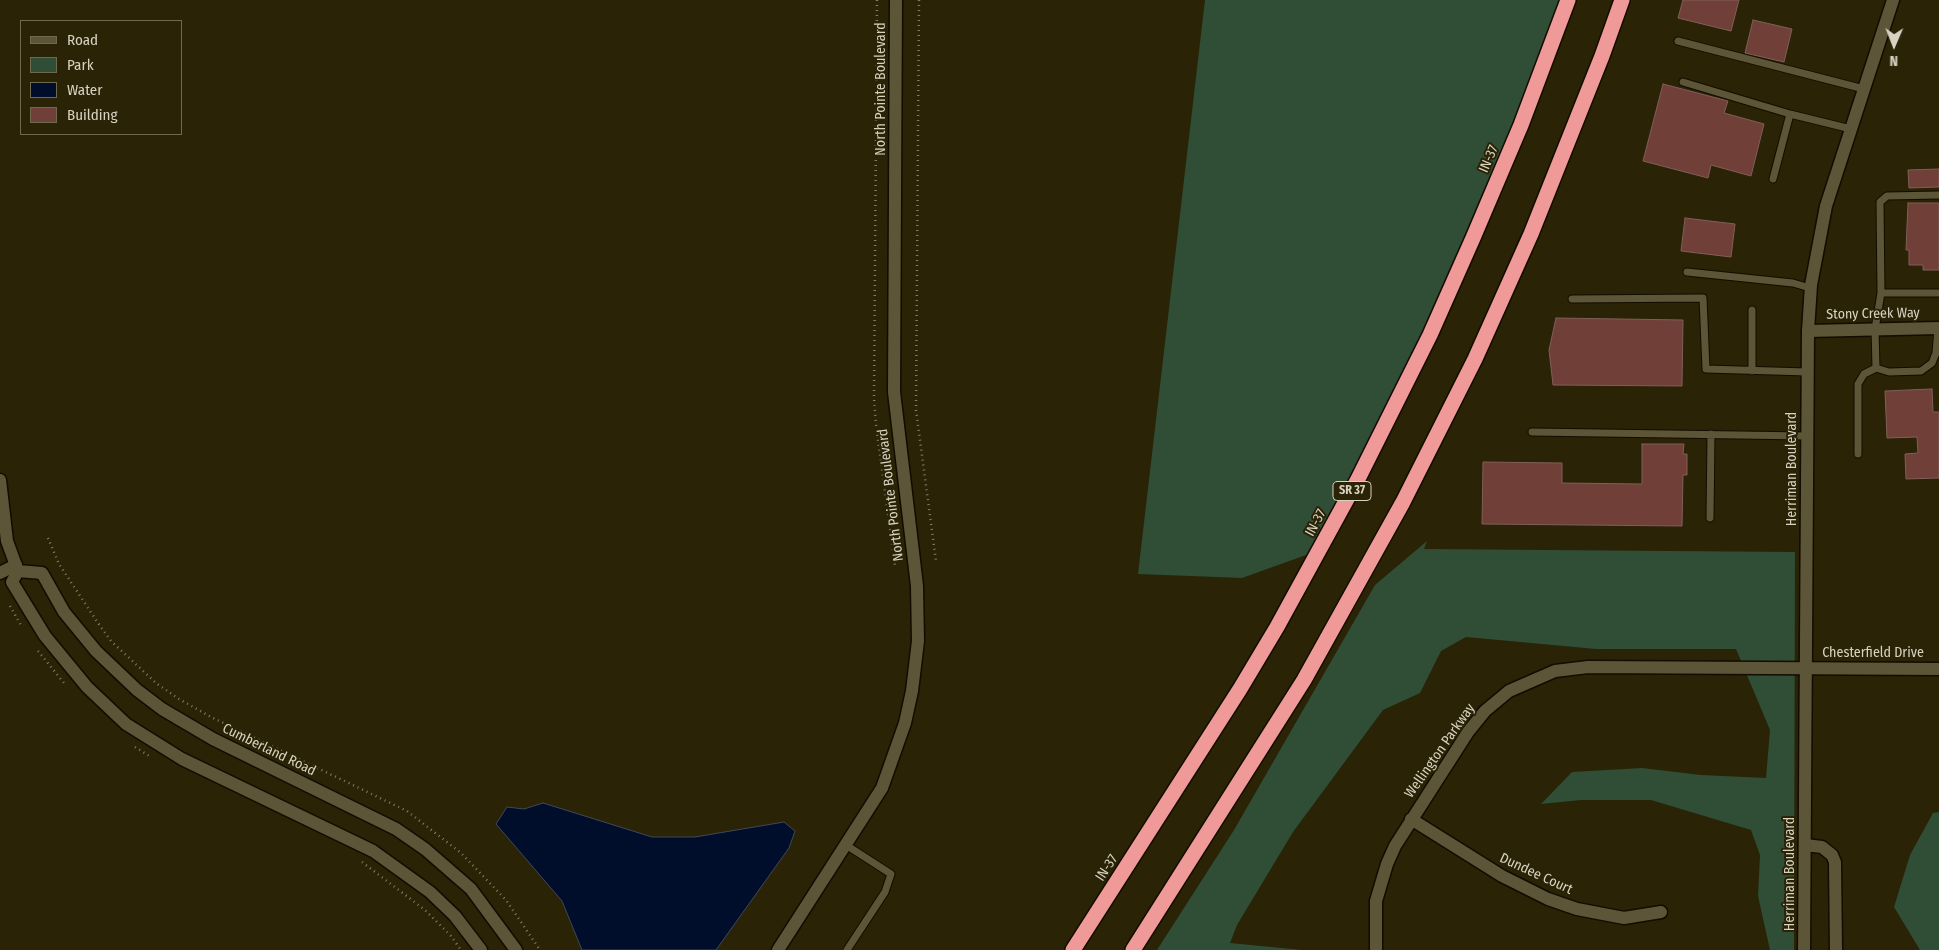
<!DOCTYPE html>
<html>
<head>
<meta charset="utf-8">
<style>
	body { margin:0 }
	#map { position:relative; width:1939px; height:950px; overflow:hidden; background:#2a2306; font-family:"Fira Sans Condensed",sans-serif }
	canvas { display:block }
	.legend { position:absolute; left:20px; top:20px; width:162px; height:115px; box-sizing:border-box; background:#2a2306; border:1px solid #6f6951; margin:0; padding:6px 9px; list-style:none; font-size:15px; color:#d7d2c2 }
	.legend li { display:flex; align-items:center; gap:10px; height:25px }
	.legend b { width:25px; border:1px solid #6f6951 }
	.north { position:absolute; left:1869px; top:20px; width:50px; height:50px; -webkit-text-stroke:4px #2a2306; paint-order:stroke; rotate:181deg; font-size:14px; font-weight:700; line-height:20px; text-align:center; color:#d7d2c2 }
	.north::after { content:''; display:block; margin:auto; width:18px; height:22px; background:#d7d2c2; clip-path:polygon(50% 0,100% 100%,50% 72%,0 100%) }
</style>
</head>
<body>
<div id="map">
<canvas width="1939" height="950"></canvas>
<ul class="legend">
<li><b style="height:6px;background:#5c5537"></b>Road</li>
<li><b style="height:14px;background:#2f4e35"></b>Park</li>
<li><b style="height:14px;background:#000e2c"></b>Water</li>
<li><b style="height:14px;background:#6f3f38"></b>Building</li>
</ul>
<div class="north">N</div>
</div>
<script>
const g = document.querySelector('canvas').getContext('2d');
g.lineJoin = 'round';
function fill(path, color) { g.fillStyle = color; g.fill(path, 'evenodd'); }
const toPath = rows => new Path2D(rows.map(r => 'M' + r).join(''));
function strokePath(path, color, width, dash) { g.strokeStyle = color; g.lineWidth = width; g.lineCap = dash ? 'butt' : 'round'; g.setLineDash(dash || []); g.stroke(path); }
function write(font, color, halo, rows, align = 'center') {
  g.font = font + ' "Fira Sans Condensed",sans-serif'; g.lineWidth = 4; g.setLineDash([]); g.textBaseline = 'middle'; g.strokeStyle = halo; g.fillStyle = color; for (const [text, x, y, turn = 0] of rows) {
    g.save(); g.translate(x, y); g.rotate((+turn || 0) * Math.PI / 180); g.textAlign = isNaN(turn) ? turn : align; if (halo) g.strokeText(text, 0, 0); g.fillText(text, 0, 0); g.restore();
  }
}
fill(toPath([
	[1205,0,1561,0,1510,151,1320,550,1242,578,1138,574],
	[1427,541,1424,549,1795,552,1794,950,1770,950,1758,896,1760,855,1751,830,1651,800,1581,800,1541,804,1572,772,1642,768,1701,775,1766,778,1770,730,1736,649,1596,649,1466,637,1441,651,1420,693,1383,710,1293,832,1237,925,1230,943,1302,950,1157,950,1234,830,1375,585],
	[1939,812,1939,950,1920,950,1894,907,1910,855,1933,813]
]), '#2f4e35');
const water = toPath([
	[543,803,652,837,695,837,784,822,795,831,789,848,716,950,582,950,562,901,496,824,507,807,524,809,543,803]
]);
fill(water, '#000e2c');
strokePath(water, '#404959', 1);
const building = toPath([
	[1683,0,1739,0,1731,31,1678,18,1683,0],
	[1753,20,1792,29,1784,62,1745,53,1753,20],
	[1663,84,1728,101,1724,113,1764,124,1751,176,1711,165,1708,178,1643,161,1663,84],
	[1939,169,1939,187,1909,188,1908,170,1939,169],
	[1908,203,1939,203,1939,270,1923,270,1923,265,1909,265,1909,250,1906,250,1908,203],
	[1685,218,1735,224,1731,257,1681,251,1685,218],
	[1556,318,1683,320,1682,386,1553,385,1549,350,1556,318],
	[1932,389,1933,412,1939,412,1939,478,1906,479,1905,454,1918,453,1917,437,1887,438,1885,391,1932,389],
	[1642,444,1684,444,1683,454,1687,454,1687,475,1683,475,1682,526,1482,524,1483,462,1562,463,1562,483,1642,484,1642,444]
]);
fill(building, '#6f3f38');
strokePath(building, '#815f5a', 1);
const service = toPath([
	[1678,41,1864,89],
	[1683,82,1790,114],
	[1773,179,1790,114,1851,129],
	[1687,272,1793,283,1810,288],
	[1881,293,1939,293],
	[1572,299,1703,298,1706,369,1807,372],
	[1752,310,1752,371],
	[1876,368,1889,372,1921,371,1932,363,1936,353,1938,328],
	[1532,432,1807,436],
	[1858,454,1858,384,1864,374,1876,368,1875,329,1881,293,1880,202,1887,196,1939,195],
	[1710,518,1711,434],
	[846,845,891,874,885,892,847,950]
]);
const minor = toPath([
	[1808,331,1939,328],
	[0,573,16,565],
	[1411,819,1502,876,1548,899,1577,909,1624,918,1661,912],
	[1805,845,1822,847,1832,855,1835,862,1836,950],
	[778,950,882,788,905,723,912,691,918,641,917,586,894,392,896,0],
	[1376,950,1376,901,1387,864,1395,846,1468,732,1485,711,1509,691,1555,671,1588,667,1939,669]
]);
const tertiary = toPath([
	[0,480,7,541,18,571],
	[18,571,42,573,64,612,96,651,137,690,162,709,213,739,396,829,425,849,471,889,516,950],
	[18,571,12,582,45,636,87,687,126,724,182,759,373,851,430,892,455,916,481,950],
	[1804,950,1808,331,1811,285,1826,206,1893,0]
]);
const motorway = toPath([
	[1073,950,1240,689,1277,627,1358,479,1430,335,1473,238,1521,125,1568,0],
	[1133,950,1304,680,1403,502,1475,359,1531,234,1602,56,1622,0]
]);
strokePath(service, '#130c00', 9);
strokePath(minor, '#130c00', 15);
strokePath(tertiary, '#130c00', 15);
strokePath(motorway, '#130c00', 18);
strokePath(toPath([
	[877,0,874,398,876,425,895,566],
	[919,0,916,410,936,561],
	[48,538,59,564,98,623,111,641,156,683,179,699,211,717,407,811,461,853,483,876,506,900,540,950],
	[10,606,22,627],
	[38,651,64,683],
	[135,747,151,757],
	[362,862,425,910,451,936,461,950]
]), '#837d67', 2.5, [1, 4]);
strokePath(service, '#5c5537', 7);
strokePath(minor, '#5c5537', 12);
strokePath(tertiary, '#5c5537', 12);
strokePath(motorway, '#ef9999', 15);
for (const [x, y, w] of [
	[1352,491,38]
]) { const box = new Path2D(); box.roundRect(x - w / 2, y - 9.5, w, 19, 4); g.fillStyle = '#2a2306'; g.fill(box); strokePath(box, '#d7d2c2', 1); }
write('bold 12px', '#d7d2c2', null, [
	["SR 37",1352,491]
]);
write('14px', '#d7d2c2', '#2a2306', [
	["North Pointe Boulevard",881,89,-90],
	["IN-37",1489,159,-67],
	["Stony Creek Way",1873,314,-1],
	["Herriman Boulevard",1792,469,-90],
	["North Pointe Boulevard",891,495,-97],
	["IN-37",1316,523,-62],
	["Chesterfield Drive",1873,653],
	["Cumberland Road",269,750,26],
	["Wellington Parkway",1440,751,-55],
	["IN-37",1107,868,-57],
	["Dundee Court",1536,874,25],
	["Herriman Boulevard",1790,874,-90]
]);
</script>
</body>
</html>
